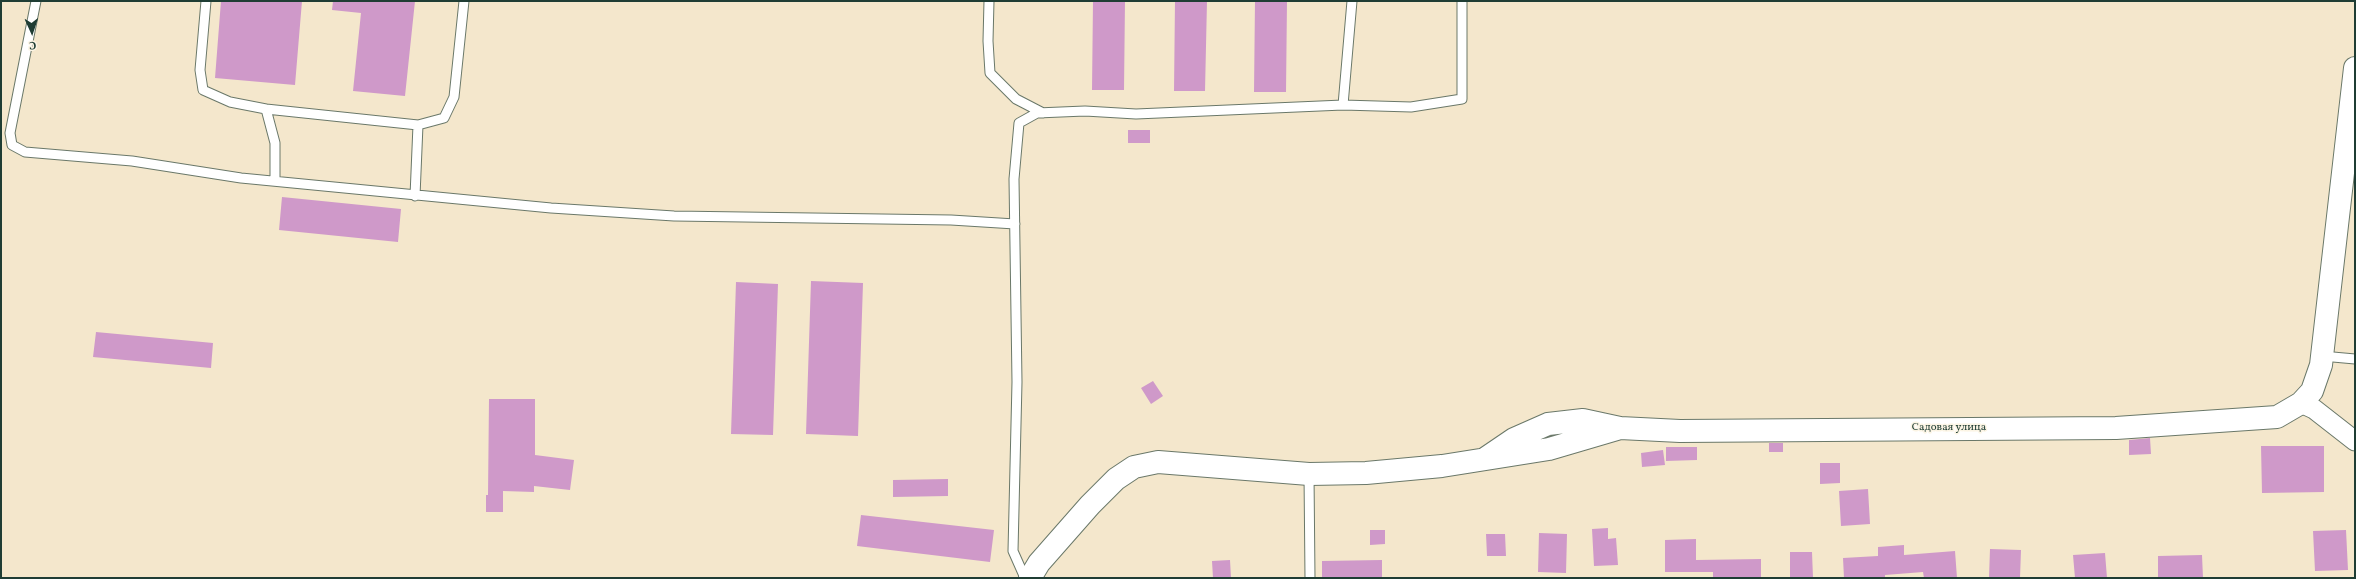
<!DOCTYPE html>
<html>
<head>
<meta charset="utf-8">
<style>
	body { margin:0 }
	#map { position:relative; width:2356px; height:579px; overflow:hidden; background:#f4e7cc; font-family:Vollkorn,serif }
	canvas { display:block }
	.frame { position:absolute; inset:0; border:2px solid #1f3d34; pointer-events:none }
	.north { position:absolute; left:12px; top:12px; width:40px; height:40px; -webkit-text-stroke:3px #fcf5e5; paint-order:stroke; rotate:177deg; font-size:11px; font-weight:700; line-height:16px; text-align:center; color:#1f3d34 }
	.north::after { content:''; display:block; margin:auto; width:14px; height:18px; background:#1f3d34; clip-path:polygon(50% 0,100% 100%,50% 72%,0 100%) }
</style>
</head>
<body>
<div id="map">
<canvas width="2356" height="579"></canvas>
<div class="frame"></div>
<div class="north">С</div>
</div>
<script>
const g = document.querySelector('canvas').getContext('2d');
g.lineJoin = 'round';
function fill(path, color) { g.fillStyle = color; g.fill(path, 'evenodd'); }
const toPath = rows => new Path2D(rows.map(r => 'M' + r).join(''));
function strokePath(path, color, width, dash) { g.strokeStyle = color; g.lineWidth = width; g.lineCap = dash ? 'butt' : 'round'; g.setLineDash(dash || []); g.stroke(path); }
function write(font, color, halo, rows, align = 'center') {
  g.font = font + ' Vollkorn,serif'; g.lineWidth = 3; g.setLineDash([]); g.textBaseline = 'middle'; g.strokeStyle = halo; g.fillStyle = color; for (const [text, x, y, turn = 0] of rows) {
    g.save(); g.translate(x, y); g.rotate((+turn || 0) * Math.PI / 180); g.textAlign = isNaN(turn) ? turn : align; if (halo) g.strokeText(text, 0, 0); g.fillText(text, 0, 0); g.restore();
  }
}
fill(toPath([
	[221,1,302,1,295,85,215,78],
	[333,1,415,1,405,96,353,91,361,13,332,10],
	[1093,1,1125,1,1124,90,1092,90],
	[1175,1,1207,1,1205,91,1174,91],
	[1255,1,1287,1,1286,92,1254,92],
	[1128,130,1150,130,1150,143,1128,143],
	[282,197,401,209,398,242,279,230],
	[811,281,863,283,858,436,806,434],
	[736,282,778,284,773,435,731,434],
	[96,332,213,343,211,368,93,357],
	[1153,381,1163,396,1151,404,1141,388],
	[489,399,535,399,535,455,574,460,570,490,534,486,534,492,503,491,503,512,486,512,486,495,488,495],
	[2150,438,2151,454,2129,455,2129,440],
	[1769,443,1783,443,1783,452,1769,452],
	[2261,446,2324,446,2324,492,2262,493],
	[1666,447,1697,447,1697,460,1666,461],
	[1663,450,1665,465,1642,467,1641,453],
	[1820,463,1840,463,1840,483,1820,484],
	[948,479,948,496,893,497,893,480],
	[1868,489,1870,524,1841,526,1839,491],
	[861,515,994,530,990,562,857,546],
	[1608,528,1608,539,1616,538,1618,565,1594,566,1592,529],
	[1370,530,1385,530,1385,544,1370,545],
	[2346,530,2348,570,2315,571,2313,531],
	[1539,533,1567,534,1566,573,1538,572],
	[1486,534,1505,534,1506,556,1487,556],
	[1696,539,1696,560,1761,559,1761,578,1713,578,1713,572,1665,572,1665,540],
	[1904,545,1904,555,1955,551,1957,578,1924,578,1923,572,1885,575,1885,578,1844,578,1843,558,1878,556,1878,547],
	[1990,549,2021,550,2020,578,1989,578],
	[1790,552,1812,552,1813,578,1790,578],
	[2105,553,2107,578,2075,578,2073,555],
	[2202,555,2203,578,2158,578,2158,556],
	[1230,560,1231,578,1213,578,1212,561],
	[1382,560,1382,578,1322,578,1322,561]
]), '#cf99c9');
const service = toPath([
	[36,1,10,133,12,145,25,152,132,161,241,178,551,208,674,216,951,220,1015,224],
	[206,1,200,70,203,90,230,102,266,109,275,143,275,180],
	[989,1,988,41,990,73,1016,99,1043,113],
	[1343,105,1352,1],
	[266,109,418,125,444,118,454,97,464,1],
	[415,196,418,125],
	[2322,356,2355,359],
	[1309,474,1310,578],
	[1025,578,1013,551,1017,382,1014,179,1019,123,1037,113,1085,111,1136,114,1343,105,1411,107,1462,99,1462,1]
]);
const minor = toPath([
	[2301,403,2314,409,2355,441]
]);
const tertiary = toPath([
	[1486,458,1514,439,1548,424,1583,420,1620,428,1680,431,2116,428,2277,417,2301,403,2312,391,2321,365,2355,68],
	[1030,578,1039,563,1090,505,1116,479,1134,467,1158,462,1309,474,1366,473,1442,466,1549,449,1617,429]
]);
strokePath(service, '#6a7869', 11);
strokePath(minor, '#6a7869', 21);
strokePath(tertiary, '#6a7869', 24);
strokePath(service, '#fff', 9);
strokePath(minor, '#fff', 19);
strokePath(tertiary, '#fff', 22);
write('11px', '#1f3d34', '#fcf5e5', [
	["Садовая улица",1949,428]
]);
</script>
</body>
</html>
